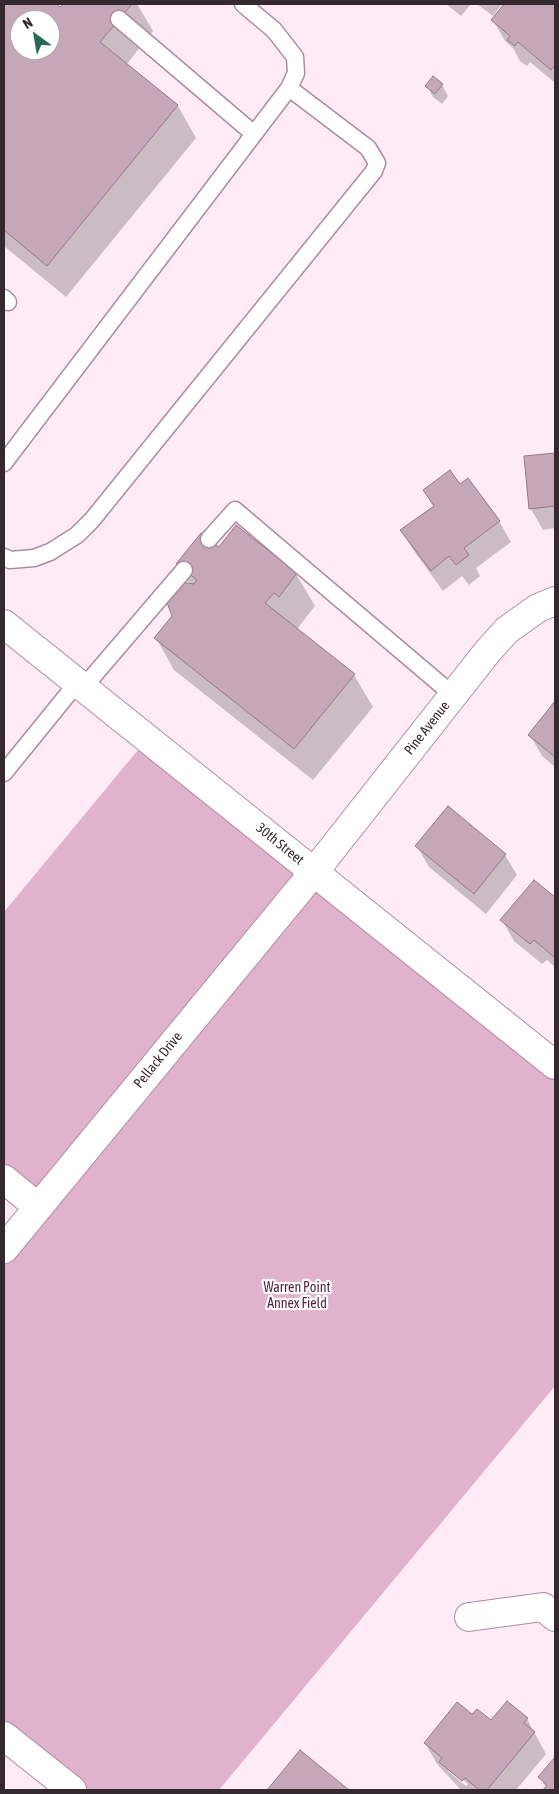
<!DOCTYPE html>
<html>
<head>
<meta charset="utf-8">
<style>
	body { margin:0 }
	#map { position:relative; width:559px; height:1794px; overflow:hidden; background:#feebf5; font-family:"Asap Condensed",sans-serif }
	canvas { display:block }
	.frame { position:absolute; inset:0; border:5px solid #352930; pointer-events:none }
	.north { position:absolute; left:10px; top:10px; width:50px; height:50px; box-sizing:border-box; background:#fff; border:1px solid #aea9ac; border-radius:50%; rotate:328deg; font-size:14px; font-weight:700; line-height:20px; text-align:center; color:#352930 }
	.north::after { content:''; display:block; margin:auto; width:18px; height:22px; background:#276755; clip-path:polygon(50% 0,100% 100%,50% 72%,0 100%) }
</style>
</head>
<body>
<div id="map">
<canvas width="559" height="1794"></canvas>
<div class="frame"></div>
<div class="north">N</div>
</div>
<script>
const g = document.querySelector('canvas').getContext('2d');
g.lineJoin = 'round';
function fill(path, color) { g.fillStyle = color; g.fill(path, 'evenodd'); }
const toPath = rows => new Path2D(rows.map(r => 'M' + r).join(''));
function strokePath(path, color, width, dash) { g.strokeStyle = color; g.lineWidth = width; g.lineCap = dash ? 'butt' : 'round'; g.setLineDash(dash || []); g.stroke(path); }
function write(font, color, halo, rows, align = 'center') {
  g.font = font + ' "Asap Condensed",sans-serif'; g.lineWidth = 4.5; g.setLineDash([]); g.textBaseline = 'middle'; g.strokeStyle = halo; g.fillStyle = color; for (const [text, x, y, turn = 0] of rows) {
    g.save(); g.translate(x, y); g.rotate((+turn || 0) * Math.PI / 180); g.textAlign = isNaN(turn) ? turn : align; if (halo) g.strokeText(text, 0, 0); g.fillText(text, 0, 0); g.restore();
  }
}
fill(toPath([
	[147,739,555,1065,555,1386,219,1790,72,1790,4,1736,4,1249,38,1207,4,1179,4,912]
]), '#e0b2cc');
fill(toPath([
	[4,4,54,4,60,9,65,4,137,4,153,31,126,65,178,106,196,138,66,297,4,246],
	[20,20,50,20,50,50,20,50],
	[446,4,471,4,461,16],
	[477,4,502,4,493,16],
	[506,4,555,4,555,83,530,62,527,66,520,61,513,48,505,41,493,20],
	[442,85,448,96,442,104,433,97,427,86],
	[555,454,555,528,543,530,531,509,525,457],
	[460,486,499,521,511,542,476,568,480,576,469,585,462,576,443,591,414,551,402,531,434,507,425,491],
	[237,527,296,574,315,606,297,629,354,675,373,707,313,780,174,670,156,638,173,616,190,585,178,564,220,549],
	[555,703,555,767,542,756,530,735],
	[417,846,505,855,517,875,486,914,429,867],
	[534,882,555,899,555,967,547,960,542,964,514,941,502,920],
	[507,1703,527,1719,546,1754,516,1790,461,1790,437,1764,425,1743,472,1716,491,1722],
	[448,1768,468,1784,466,1786,448,1771],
	[300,1752,347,1790,268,1790],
	[555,1759,555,1790,545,1790,546,1788,540,1777]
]), '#0003');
const building = toPath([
	[4,4,56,4,60,7,63,4,132,4,100,42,178,105,47,266,4,230,4,4],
	[20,20,50,20,50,50,20,50,20,20],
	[504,4,555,4,555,65,551,70,518,42,515,46,507,40,510,36,491,20,504,4],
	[433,76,443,84,435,94,425,86,433,76],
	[555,453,555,506,529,509,524,456,555,453],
	[450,470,460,484,468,478,500,521,464,548,469,555,456,565,449,556,431,571,400,530,434,506,423,490,450,470],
	[236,525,297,573,279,597,274,593,265,603,355,674,294,749,154,638,172,616,166,600,180,582,194,584,197,580,176,564,201,533,219,547,236,525],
	[555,701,555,757,528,735,555,701],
	[448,806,506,854,474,894,415,846,448,806],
	[534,880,555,897,555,958,534,940,530,944,500,920,534,880],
	[507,1701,528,1718,524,1723,535,1732,487,1790,479,1790,465,1778,462,1781,439,1762,442,1758,424,1743,457,1702,472,1714,477,1709,491,1720,507,1701],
	[300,1750,349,1790,267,1790,300,1750],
	[555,1757,555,1790,543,1790,547,1785,538,1777,555,1757]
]);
fill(building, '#c5a7b8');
strokePath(building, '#947888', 1);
const lane = toPath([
	[119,19,254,134],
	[4,298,8,302],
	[4,463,289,88,296,73,295,57,274,30,243,4],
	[209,539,235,510,453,695],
	[4,557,10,560,34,558,50,552,77,535,92,520,374,171,377,163,368,148,289,88],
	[83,688,184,570],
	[4,773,77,683]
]);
const street = toPath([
	[4,624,555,1065],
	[4,1179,38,1207],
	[4,1249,314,872,488,651,507,630,538,608,555,601],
	[469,1617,543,1607,555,1617],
	[4,1736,72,1790]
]);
strokePath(lane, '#ab8d9e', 19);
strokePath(street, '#ab8d9e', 30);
strokePath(lane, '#fff', 16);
strokePath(street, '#fff', 28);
write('14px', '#352930', '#fff', [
	["Pine Avenue",427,728,-52],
	["30th Street",280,844,39],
	["Pellack Drive",158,1060,-51]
]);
write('14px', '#561f43', '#fff', [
	["Warren Point",297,1288],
	["Annex Field",297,1304]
]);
</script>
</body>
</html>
